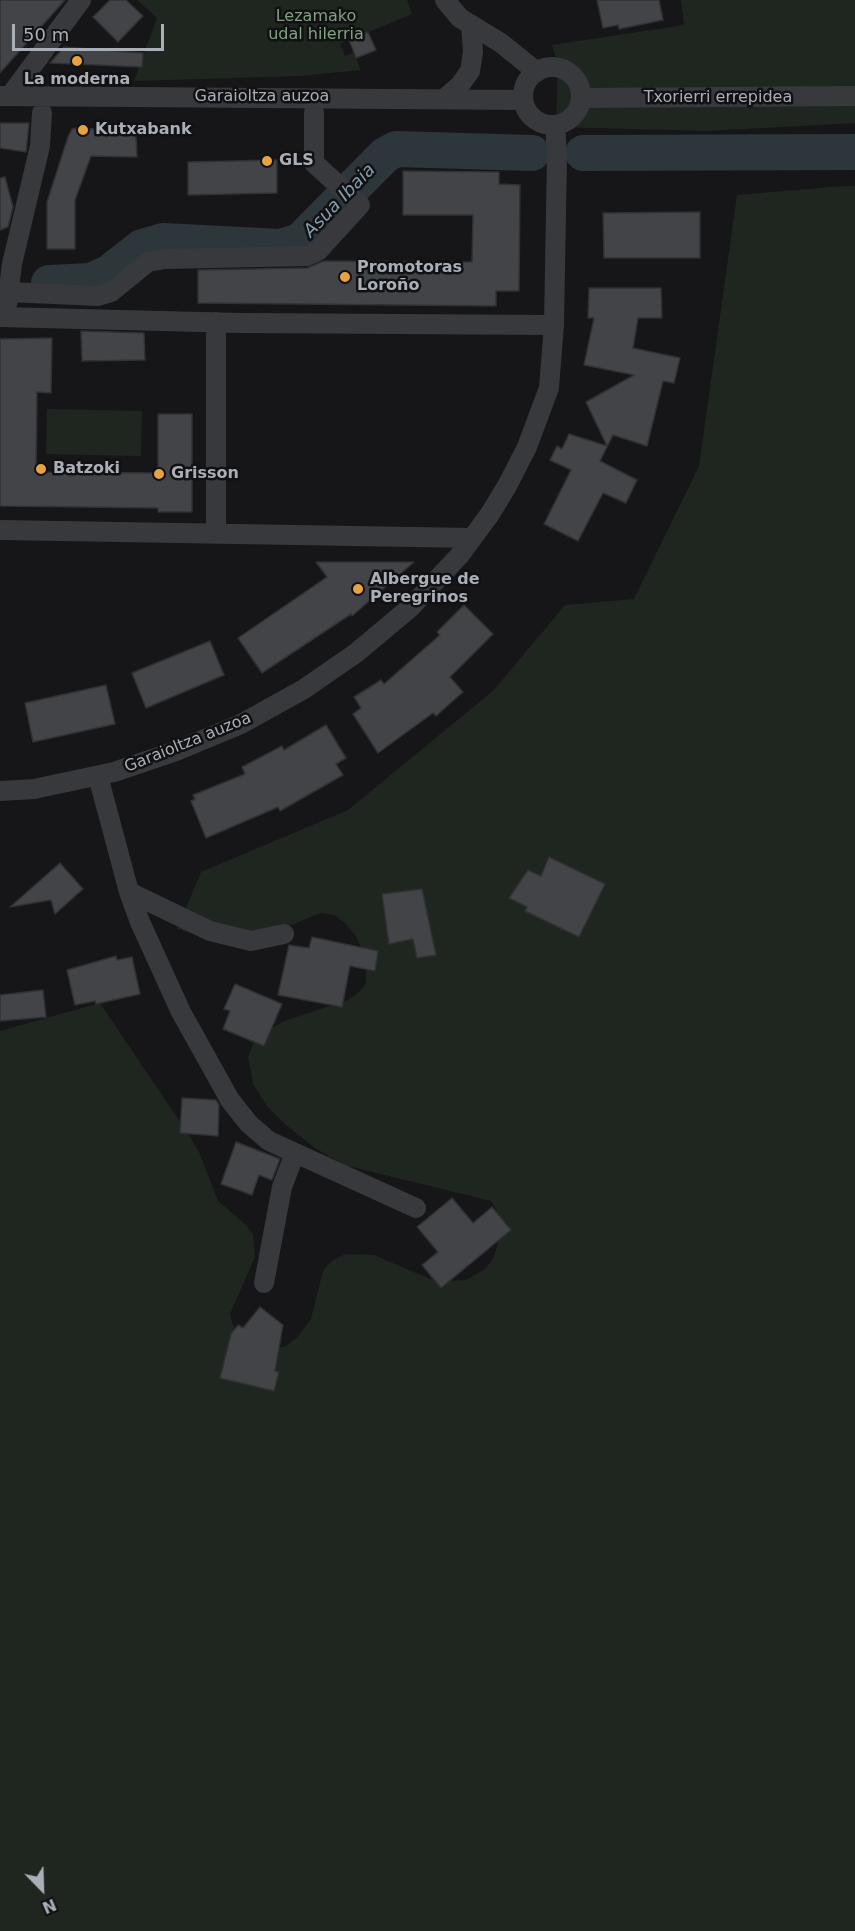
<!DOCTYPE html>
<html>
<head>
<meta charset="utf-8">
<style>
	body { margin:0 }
	#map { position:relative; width:855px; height:1931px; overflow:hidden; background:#161618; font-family:"DejaVu Sans",sans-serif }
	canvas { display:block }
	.north { position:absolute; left:12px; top:1859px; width:60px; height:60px; -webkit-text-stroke:4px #111113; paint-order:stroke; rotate:157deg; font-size:16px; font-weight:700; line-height:24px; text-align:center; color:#a9aeb7 }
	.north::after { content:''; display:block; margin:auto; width:21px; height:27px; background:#a9aeb7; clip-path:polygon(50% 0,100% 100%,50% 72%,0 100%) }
	.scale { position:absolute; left:12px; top:24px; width:152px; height:27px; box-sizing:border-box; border:3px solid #a9aeb7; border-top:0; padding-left:8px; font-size:18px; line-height:21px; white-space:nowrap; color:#a9aeb7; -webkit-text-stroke:4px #111113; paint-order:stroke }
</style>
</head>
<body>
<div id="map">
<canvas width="855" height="1931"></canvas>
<div class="north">N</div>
<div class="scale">50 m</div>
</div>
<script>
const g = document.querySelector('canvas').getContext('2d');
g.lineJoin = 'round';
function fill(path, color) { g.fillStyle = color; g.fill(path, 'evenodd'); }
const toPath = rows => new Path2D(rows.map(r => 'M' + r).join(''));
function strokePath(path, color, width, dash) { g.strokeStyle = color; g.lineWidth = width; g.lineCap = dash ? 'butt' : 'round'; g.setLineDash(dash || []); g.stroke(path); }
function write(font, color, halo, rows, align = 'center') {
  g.font = font + ' "DejaVu Sans",sans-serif'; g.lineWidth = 5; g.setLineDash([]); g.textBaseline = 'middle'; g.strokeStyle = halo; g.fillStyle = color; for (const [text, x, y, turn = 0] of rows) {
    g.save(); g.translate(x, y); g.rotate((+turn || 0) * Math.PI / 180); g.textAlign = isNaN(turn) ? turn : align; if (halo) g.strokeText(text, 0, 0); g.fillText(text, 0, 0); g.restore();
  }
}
fill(toPath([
	[137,0,407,0,412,14,340,44,345,56,354,53,361,70,299,76,134,81,157,18],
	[681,0,855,0,855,123,707,131,556,127,558,64,552,45,684,25],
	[843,186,855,186,855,1931,0,1931,0,1031,100,1003,190,1137,200,1154,218,1201,245,1224,253,1234,255,1257,230,1314,236,1337,270,1350,286,1346,297,1338,311,1319,323,1271,332,1261,345,1254,374,1255,430,1279,446,1281,466,1280,485,1269,493,1259,498,1244,500,1216,491,1201,344,1165,315,1148,286,1125,267,1106,253,1084,248,1056,254,1042,261,1035,284,1021,348,1000,358,993,366,983,366,960,357,938,346,924,334,915,321,913,257,939,221,941,177,929,201,872,348,810,494,690,565,605,634,599,699,466,737,195],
	[47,409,142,411,141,456,46,454]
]), '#1f261f');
strokePath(toPath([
	[583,153,855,152],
	[49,283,91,281,109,273,142,247,163,241,281,247,300,241,385,155,396,149,532,153]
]), '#2d363b', 36);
const building = toPath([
	[0,0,65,0,0,73,0,0],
	[110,0,126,0,143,16,118,42,93,17,110,0],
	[597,0,659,0,663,20,619,29,618,25,603,28,597,0],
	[368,32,376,50,356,58,349,40,368,32],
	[64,47,143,53,142,67,50,63,64,47],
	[0,123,29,123,26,152,0,148,0,123],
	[76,128,131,131,136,135,137,157,91,156,75,200,75,249,47,249,47,202,68,137,72,129,76,128],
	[277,160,277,193,188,195,188,162,277,160],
	[403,171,499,172,499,184,520,185,519,291,496,291,496,306,198,303,198,270,307,268,324,261,472,262,473,215,403,215,403,171],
	[5,177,13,207,8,227,0,230,0,178,5,177],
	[700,212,700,258,604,258,603,213,700,212],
	[589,288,661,288,662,318,638,318,633,348,680,358,674,383,663,381,647,446,613,435,600,461,637,480,626,503,603,493,578,541,544,524,571,470,550,460,557,446,562,449,569,434,607,446,586,402,634,375,584,365,594,318,588,318,589,288],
	[81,331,144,333,145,360,82,361,81,331],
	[52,338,51,393,37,392,36,472,158,473,158,414,192,414,192,512,158,512,158,508,0,506,0,339,52,338],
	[316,562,414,562,352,616,351,614,262,673,238,638,327,577,316,562],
	[464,605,493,634,450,677,463,692,436,716,433,713,378,753,353,714,361,708,354,697,381,680,384,684,440,635,437,632,464,605],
	[210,641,224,675,146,708,132,673,210,641],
	[106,685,115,724,33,742,25,703,106,685],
	[326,725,346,758,336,764,343,775,280,811,278,807,206,838,191,801,195,799,193,795,245,774,242,767,282,746,284,750,326,725],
	[549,857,605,884,579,937,525,911,527,907,509,898,528,870,541,876,549,857],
	[60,863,83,889,55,914,51,900,10,907,60,863],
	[422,889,436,955,417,958,413,939,389,944,382,894,422,889],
	[312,937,378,951,375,971,350,966,342,1007,278,995,289,945,309,948,312,937],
	[116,956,117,960,132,957,140,994,96,1004,95,1001,75,1005,67,970,116,956],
	[235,984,282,1004,264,1046,223,1029,230,1011,224,1009,235,984],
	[43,990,46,1017,0,1021,0,995,43,990],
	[182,1098,216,1100,219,1105,218,1136,180,1133,182,1098],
	[236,1142,280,1159,272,1180,259,1175,252,1195,221,1184,236,1142],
	[452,1198,473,1223,492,1207,511,1230,441,1288,422,1265,438,1252,417,1227,452,1198],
	[260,1307,283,1325,275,1371,279,1372,274,1391,220,1378,231,1334,238,1325,243,1328,260,1307]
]);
fill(building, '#434448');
strokePath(building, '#303134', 1.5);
strokePath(toPath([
	[445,0,460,18,501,43,537,72],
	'523 96a29 29 0 1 1 58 0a29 29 0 1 1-58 0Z',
	[0,96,523,100],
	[10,96,81,0],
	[582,98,855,96],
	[444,99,460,85,470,71,473,52,471,25],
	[9,292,98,296,111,292,148,262,165,259,307,256,318,251,360,205,314,163,314,112],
	[7,305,12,264,40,146,42,113],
	[0,317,242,323,554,325],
	[0,530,472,538],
	[216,534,216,322],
	[98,776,129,892,140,922,181,1012,230,1100,249,1124,269,1141,416,1208],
	[0,791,34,789,114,772,176,751,241,724,304,689,356,653,411,607,459,556,490,514,507,486,527,447,549,388,554,325,557,156,555,125],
	[129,892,210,931,251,941,284,934],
	[264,1283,282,1187,295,1153]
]), '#37393d', 20);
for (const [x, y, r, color] of [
	[77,61,6,"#e7a340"],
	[83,130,6,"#e7a340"],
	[267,161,6,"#e7a340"],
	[345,277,6,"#e7a340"],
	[41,469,6,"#e7a340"],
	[159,474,6,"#e7a340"],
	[358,589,6,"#e7a340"]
]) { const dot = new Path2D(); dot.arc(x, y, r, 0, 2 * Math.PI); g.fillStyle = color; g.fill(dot); strokePath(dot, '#111113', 2); }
write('16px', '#81a181', '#111113', [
	["Lezamako",316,17],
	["udal hilerria",316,35]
]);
write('bold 16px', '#a9aeb7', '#111113', [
	["La moderna",77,80,"center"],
	["Kutxabank",95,130],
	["GLS",279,161],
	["Promotoras",357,268],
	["Loroño",357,286],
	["Batzoki",53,469],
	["Grisson",171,474],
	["Albergue de",370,580],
	["Peregrinos",370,598]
], 'left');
write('16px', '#a9aeb7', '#111113', [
	["Garaioltza auzoa",262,97],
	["Txorierri errepidea",718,98],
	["Garaioltza auzoa",188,743,-22]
]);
write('italic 18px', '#829eb0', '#111113', [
	["Asua Ibaia",340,201,-46]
]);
</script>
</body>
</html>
